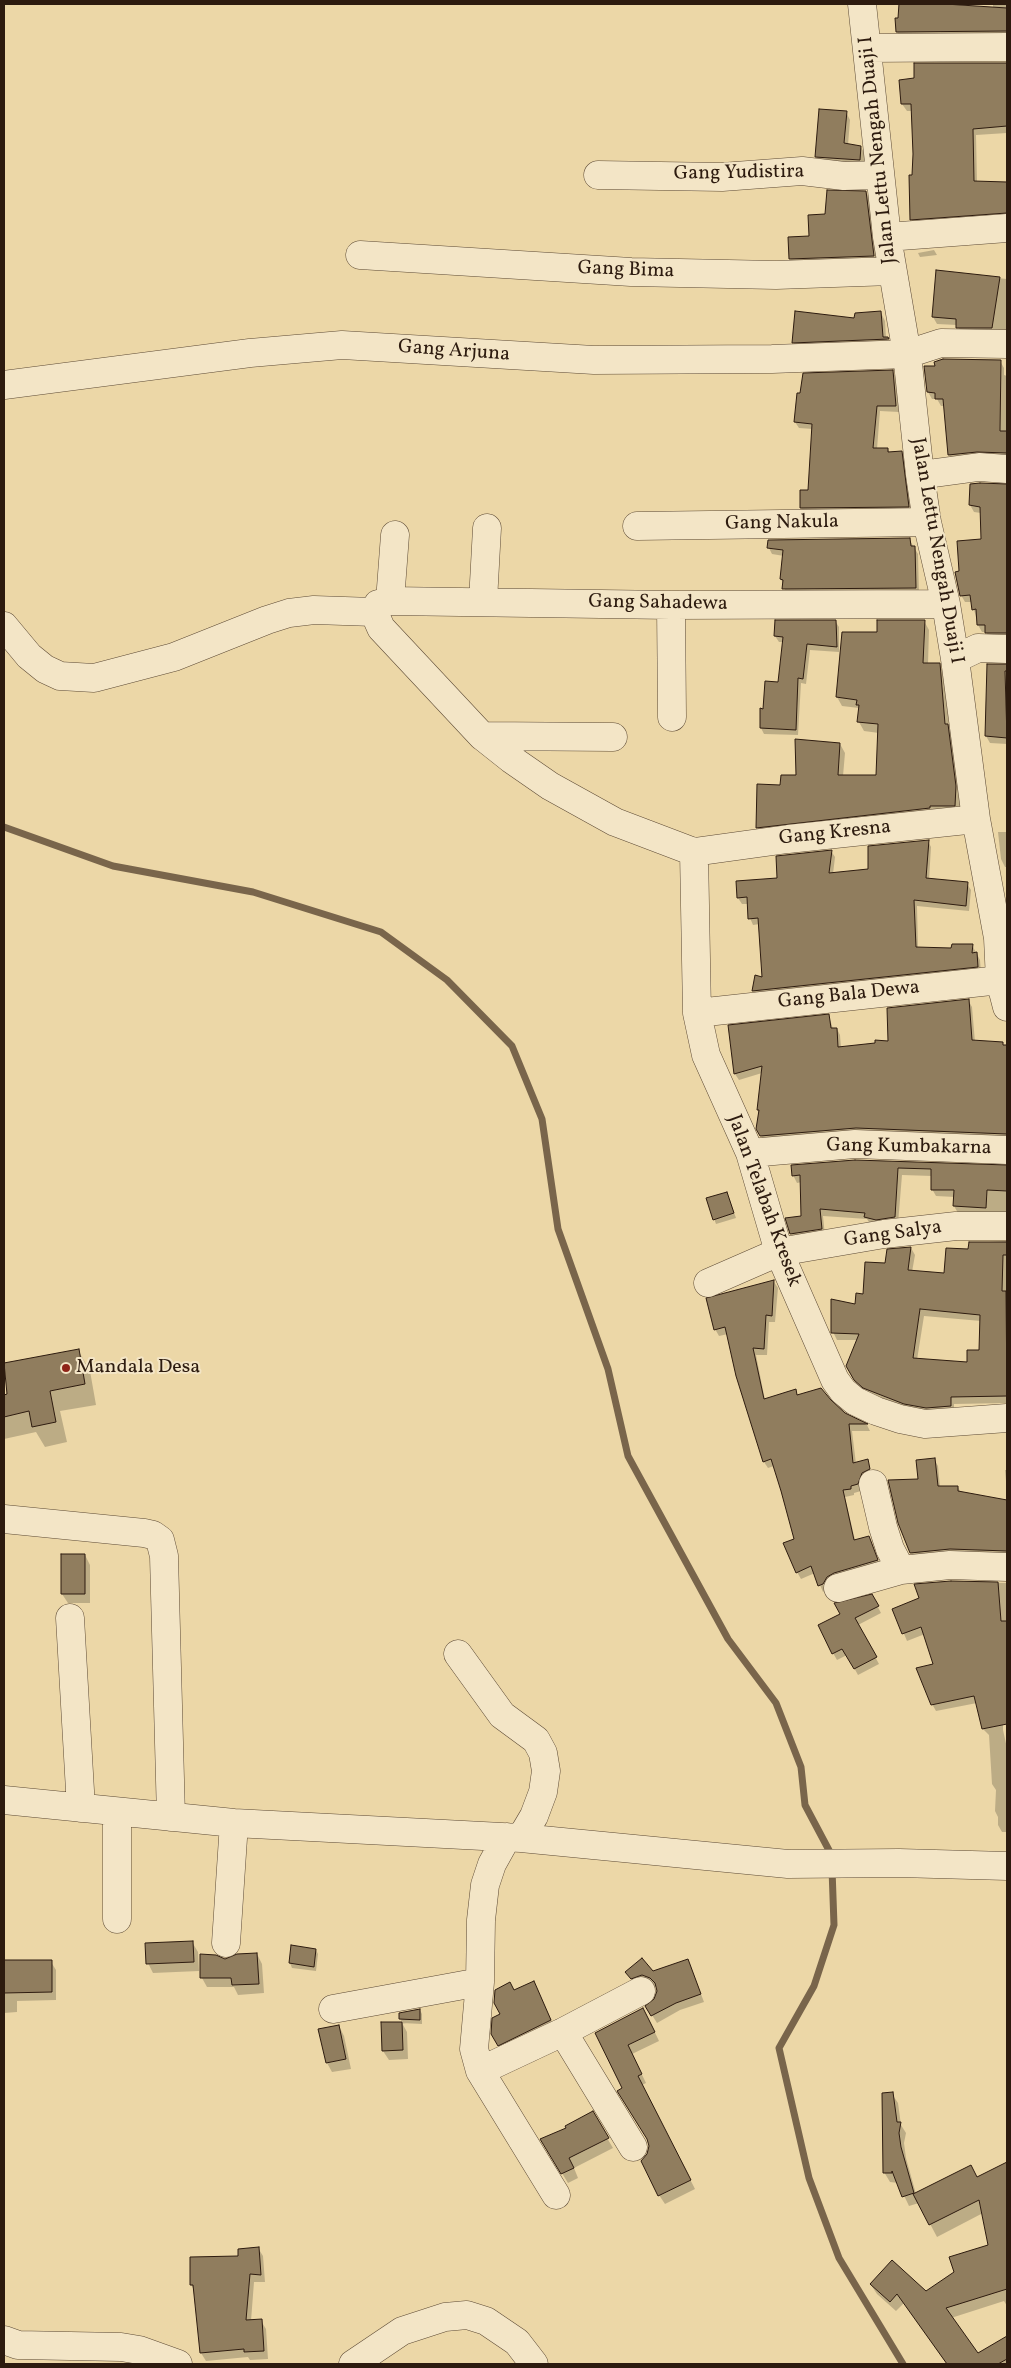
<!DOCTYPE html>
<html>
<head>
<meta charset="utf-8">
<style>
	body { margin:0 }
	#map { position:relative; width:1011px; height:2368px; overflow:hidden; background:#ecd7a7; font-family:Vollkorn,serif }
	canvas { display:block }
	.frame { position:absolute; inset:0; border:5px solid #2d1b0f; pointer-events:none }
</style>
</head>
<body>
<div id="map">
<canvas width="1011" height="2368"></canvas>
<div class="frame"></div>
</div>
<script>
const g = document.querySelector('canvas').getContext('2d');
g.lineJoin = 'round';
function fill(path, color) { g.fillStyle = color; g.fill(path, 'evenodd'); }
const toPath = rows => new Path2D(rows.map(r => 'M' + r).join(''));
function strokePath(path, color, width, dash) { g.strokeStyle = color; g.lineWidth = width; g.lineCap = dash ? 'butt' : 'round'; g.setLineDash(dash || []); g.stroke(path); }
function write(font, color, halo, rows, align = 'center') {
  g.font = font + ' Vollkorn,serif'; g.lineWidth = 4; g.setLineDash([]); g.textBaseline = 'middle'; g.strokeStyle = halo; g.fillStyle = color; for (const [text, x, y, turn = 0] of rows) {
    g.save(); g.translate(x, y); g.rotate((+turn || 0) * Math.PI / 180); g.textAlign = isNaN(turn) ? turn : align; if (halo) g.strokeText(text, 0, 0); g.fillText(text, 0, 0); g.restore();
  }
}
fill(toPath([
	[900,4,933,4,975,8,993,8,993,4,1007,4,1007,38,901,39,897,32],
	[1007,64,1007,133,976,135,977,182,1007,184,1007,220,915,226,911,219,914,154,912,111,907,111,902,104,915,80,915,65],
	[846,112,850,120,848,145,861,147,865,154,864,167,821,164,816,157],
	[866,192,871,201,878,264,795,267,790,259,810,238,826,216],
	[934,250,937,255,920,257,918,253],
	[937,272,1007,279,1007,335,962,334,957,325,937,324,933,317],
	[881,313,885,321,886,338,892,347,798,351,793,342,856,319],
	[1000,361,1004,368,1004,375,1007,376,1007,460,953,462,949,455,945,406,941,406,937,399,932,399,928,392],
	[892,371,896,377,899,412,880,411,877,449,888,449,890,453,901,452,905,458,911,512,804,514,801,508,809,491,813,429,799,428,795,422],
	[971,485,1007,485,1007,640,991,639,986,632,982,632,978,625,972,602,965,602,961,595,961,572,982,541,981,513,974,512,970,505],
	[909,539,918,554,919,595,787,595,781,579,784,556,772,554,769,548],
	[835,621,839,627,839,652,810,650,806,684,801,683,798,735,764,734,761,728,764,710,779,684,784,642,779,642,775,636],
	[924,621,929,630,928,664,939,665,945,674,949,729,952,734,961,797,960,815,762,837,757,827,782,786,840,744,845,753,843,776,877,776,879,733,864,731,859,722,859,708,842,706,837,697,878,634],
	[988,665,1007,666,1007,744,990,743,986,736],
	[998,832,1007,832,1007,867,1005,867,1001,859],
	[928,841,931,847,929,880,967,884,971,890,969,911,917,906,918,948,952,949,972,945,980,960,981,973,756,997,753,991,756,977,763,978,760,924,753,925,750,918,749,904,742,904,738,898,831,851,835,857,833,874,869,870],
	[968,1000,972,1007,975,1042,1002,1044,1006,1050,1003,1098,1007,1098,1007,1140,765,1142,761,1136,758,1110,762,1073,739,1080,735,1074,729,1026,829,1016,833,1029,837,1029,840,1035,841,1048,889,1042],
	[855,1161,1007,1167,1007,1217,958,1213,954,1206,955,1197,936,1196,932,1189,932,1176,902,1175,898,1224,870,1224,867,1219,823,1216,825,1236,795,1241,791,1234,802,1217,802,1182,797,1183,793,1175],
	[729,1198,736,1218,716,1224,707,1199],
	[1007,1241,1007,1403,954,1404,954,1413,931,1415,869,1395,860,1387,848,1366,858,1340,837,1340,833,1332,886,1265,911,1248,915,1255,912,1272,946,1275,970,1251,970,1243],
	[924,1316,981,1321,980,1351,969,1363,917,1360],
	[774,1282,778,1288,775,1322,769,1322,767,1355,756,1355,765,1400,795,1391,798,1396,830,1401,844,1414,867,1425,870,1431,852,1431,856,1464,867,1461,873,1476,861,1491,854,1493,854,1495,845,1497,855,1540,869,1537,881,1567,823,1592,815,1573,801,1579,797,1572,796,1540,774,1466,768,1468,764,1462,728,1334,719,1336,715,1329],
	[78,1350,90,1371,96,1405,60,1411,67,1442,45,1447,36,1432,4,1439,4,1396,8,1395,4,1364],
	[934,1459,938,1466,940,1487,958,1487,961,1493,1007,1502,1007,1557,915,1560,911,1553,920,1480],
	[1005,1470,1007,1470,1007,1492],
	[85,1555,90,1565,90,1603,68,1603,62,1594],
	[951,1582,1007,1583,1007,1709,1003,1709,1003,1730,1007,1748,1007,1832,1002,1832,998,1825,998,1817,995,1811,996,1790,992,1784,989,1735,983,1729,977,1703,936,1711,932,1704,934,1664,925,1634,907,1641,894,1610,920,1599],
	[872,1596,881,1613,858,1625,879,1664,858,1675,847,1655,837,1660,833,1653,842,1615],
	[192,1942,198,1952,199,1971,153,1973,148,1963],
	[316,1950,318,1954,316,1971,292,1968,290,1963],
	[257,1954,262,1964,264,1993,238,1995,234,1987,207,1987,202,1978,225,1960],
	[4,1960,51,1962,56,1970,56,2000,17,2001,17,2012,4,2013],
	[688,1960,704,2002,680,2010,657,2023,647,2007,656,2000,657,1987,647,1983,636,1986,627,1972,653,1972],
	[514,1992,538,1992,556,2030,504,2054,492,2034],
	[420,2010,422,2014,422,2024,402,2023,407,2032,408,2059,389,2060,383,2051,382,2024,403,2023,400,2019],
	[648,2018,659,2041,632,2054,646,2083,642,2085,695,2189,665,2204,659,2195,648,2155,650,2146,648,2140,597,2033],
	[339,2026,344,2036,351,2069,332,2072,327,2063],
	[892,2094,898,2103,901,2125,906,2133,904,2143,906,2158,916,2194,977,2178,1004,2165,1007,2171,1007,2256,997,2258,983,2213,937,2237,919,2203,909,2206,898,2183,890,2182,884,2172],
	[592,2113,613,2148,574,2168,578,2178,568,2183,542,2140,568,2128],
	[258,2248,263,2256,265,2282,254,2282,251,2321,261,2321,266,2329,268,2359,250,2360,248,2357,206,2361,201,2353,195,2291,191,2285],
	[961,2269,1007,2271,1007,2306,1004,2301,951,2318,977,2355,1007,2338,1007,2364,947,2364,904,2303,896,2311,877,2294,871,2285,926,2293]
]), '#0003');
strokePath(toPath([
	[4,827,113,866,253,892,381,932,447,980,512,1046,542,1119,558,1229,608,1369,628,1456,728,1639,776,1703,801,1767,805,1805,831,1854,831,1858],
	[832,1869,834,1925,814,1986,779,2048,809,2178,839,2258,903,2364]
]), '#79654b', 7);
const building = toPath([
	[899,4,945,4,1007,8,1007,31,896,32,895,18,898,18,899,4],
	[914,63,1007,63,1007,126,973,129,974,181,1007,182,1007,213,910,220,909,175,912,175,913,154,911,104,901,104,899,80,914,78,914,63],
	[819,109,847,111,844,143,861,146,860,160,815,157,819,109],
	[827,190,866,191,874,256,789,259,788,237,809,236,808,215,825,214,827,190],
	[936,270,1000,277,992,328,956,328,956,319,932,317,936,270],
	[795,311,854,318,855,313,881,311,883,337,888,337,889,339,792,343,795,311],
	[943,359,1001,360,1000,431,1007,431,1007,453,977,452,948,455,943,399,935,399,935,393,927,392,924,366,935,366,934,362,943,359],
	[893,370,896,406,877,406,873,448,888,448,888,452,902,451,909,507,800,508,800,490,808,490,812,424,794,422,797,393,800,393,803,373,893,370],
	[980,483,1007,484,1007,633,985,633,985,625,977,625,976,609,972,610,970,595,960,596,955,572,959,571,957,541,981,539,980,507,969,505,970,484,980,483],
	[910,538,911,546,915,546,916,588,782,589,783,580,780,579,783,550,767,548,768,540,910,538],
	[775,620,836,620,837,647,807,644,803,679,798,678,796,730,760,728,760,708,763,709,765,681,778,682,783,637,774,636,775,620],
	[877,620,925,620,923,663,940,663,945,724,948,724,956,786,955,806,930,806,930,808,756,828,757,784,780,785,781,775,796,775,795,739,840,743,838,775,876,775,878,724,857,722,859,705,856,705,857,700,836,697,842,632,877,632,877,620],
	[987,664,1007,664,1007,671,1005,671,1007,738,985,736,987,664],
	[929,840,926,878,968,882,966,906,914,900,916,947,951,948,952,944,973,944,972,953,977,952,978,967,752,991,755,975,762,977,758,918,748,919,747,897,737,898,736,881,777,878,776,856,832,850,829,873,868,869,868,846,929,840],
	[969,999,972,1040,1003,1042,1003,1045,1007,1045,1007,1134,856,1128,760,1136,756,1129,759,1110,757,1110,762,1066,734,1074,728,1025,829,1014,831,1028,837,1028,838,1047,875,1043,875,1040,888,1041,887,1008,969,999],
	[855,1160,1007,1165,1007,1191,987,1190,986,1208,953,1206,954,1190,931,1190,931,1169,898,1168,895,1217,876,1220,864,1217,865,1213,820,1209,822,1229,790,1234,785,1218,801,1216,800,1175,792,1176,791,1165,855,1160],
	[727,1192,734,1213,713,1220,706,1198,727,1192],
	[969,1242,1007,1242,1007,1255,1003,1255,1002,1291,1006,1291,1007,1396,951,1397,951,1406,926,1408,904,1404,863,1388,854,1380,846,1366,859,1334,831,1333,831,1299,855,1304,856,1293,863,1294,865,1262,885,1263,887,1249,911,1247,908,1270,944,1273,946,1248,968,1249,969,1242],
	[920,1309,980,1315,979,1350,967,1350,967,1362,913,1358,920,1309],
	[774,1280,772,1316,766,1315,764,1349,753,1348,764,1399,796,1389,797,1395,821,1388,831,1400,845,1413,868,1424,849,1424,853,1463,868,1459,870,1469,862,1473,858,1484,851,1486,851,1489,843,1490,854,1540,869,1536,878,1560,834,1573,827,1577,823,1584,818,1586,811,1566,796,1573,783,1543,794,1539,781,1491,771,1459,763,1462,736,1376,725,1327,714,1330,706,1298,774,1280],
	[79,1349,85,1384,50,1391,56,1422,32,1427,29,1411,4,1417,4,1395,7,1394,4,1363,79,1349],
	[935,1458,938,1486,958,1486,958,1491,1007,1500,1007,1551,950,1549,910,1553,898,1523,888,1480,918,1479,916,1460,935,1458],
	[61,1554,85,1554,85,1594,61,1594,61,1554],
	[951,1581,998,1582,1001,1621,1007,1621,1007,1724,982,1729,974,1696,931,1705,916,1668,933,1664,921,1627,902,1634,892,1609,919,1598,914,1584,951,1581],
	[872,1594,879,1606,855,1618,877,1657,854,1669,842,1649,832,1654,818,1625,840,1614,834,1603,872,1594],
	[193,1941,194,1962,146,1964,145,1943,193,1941],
	[291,1945,316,1949,314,1967,289,1963,291,1945],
	[257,1953,259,1984,232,1985,231,1978,200,1978,200,1954,216,1955,225,1959,237,1954,257,1953],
	[642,1958,653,1971,688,1959,701,1994,676,2003,651,2016,645,2006,654,1999,657,1991,655,1983,650,1978,642,1975,631,1979,625,1972,642,1958],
	[4,1960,52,1960,52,1992,4,1993,4,1960],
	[534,1981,551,2020,498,2046,491,2034,492,2018,500,2014,494,2003,495,1990,510,1982,514,1990,534,1981],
	[643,2008,655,2032,628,2045,642,2074,638,2076,691,2180,658,2196,641,2161,647,2154,649,2146,647,2139,617,2091,622,2088,595,2033,643,2008],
	[420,2009,420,2020,399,2019,399,2013,420,2009],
	[381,2022,402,2022,403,2050,382,2051,381,2022],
	[339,2025,346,2059,326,2063,318,2029,339,2025],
	[893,2092,897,2122,901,2122,899,2133,901,2147,914,2193,902,2197,892,2171,892,2173,883,2173,882,2093,893,2092],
	[593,2111,609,2138,569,2158,574,2168,561,2174,540,2139,566,2128,565,2126,593,2111],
	[1007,2162,1007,2289,946,2308,978,2353,1007,2336,1007,2359,998,2364,947,2364,897,2294,890,2302,870,2284,892,2260,926,2291,954,2272,949,2257,988,2245,979,2200,929,2225,913,2194,971,2165,977,2177,1007,2162],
	[259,2247,261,2275,250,2274,246,2320,262,2319,264,2351,244,2352,244,2349,200,2353,193,2285,190,2285,190,2257,238,2256,238,2249,259,2247]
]);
fill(building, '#907d5e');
strokePath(building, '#2d1b0f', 1);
const minor = toPath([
	[862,4,887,237,907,354,920,475,927,522,946,604,955,659,976,819,998,938,1000,980,1007,1007],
	[868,48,1007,47],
	[598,175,722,177,802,171,844,176,880,175],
	[887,237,1007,228],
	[360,255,631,272,776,275,892,271],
	[4,385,250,353,342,345,594,360,772,359,907,354,941,343,1007,344],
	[920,475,979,467,1007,469],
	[637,526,927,522],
	[390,601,395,535],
	[483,601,487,528],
	[671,605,672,717],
	[374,612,381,628,482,736,511,759,550,786,615,822,694,852,697,1013,706,1055,750,1153,779,1252,835,1380,843,1391,855,1401,876,1411,900,1419,925,1424,1007,1418],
	[374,612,378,604,390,601,671,605,946,604],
	[4,626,29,656,45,669,60,676,94,678,174,657,267,620,289,613,314,610,374,612],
	[955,659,978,648,1007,649],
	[482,736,613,737],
	[694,852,788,839,976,819],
	[697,1013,1000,980],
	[750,1153,855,1144,1007,1150],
	[708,1283,779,1252,884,1234,956,1226,1007,1226],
	[873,1484,883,1527,890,1549,901,1570],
	[4,1519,144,1533,153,1535,160,1540,164,1556,171,1817],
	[838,1588,901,1570,950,1565,1007,1567],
	[70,1618,81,1808],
	[458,1654,502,1715,536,1740,543,1753,546,1771,543,1792,534,1816,521,1838],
	[4,1800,234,1823,521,1838,788,1864,899,1863,1007,1866],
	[507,1837,492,1864,485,1885,481,1920,480,1982,474,2049,480,2071,563,2032,641,1991],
	[117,1919,117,1812],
	[226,1943,234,1823],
	[333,2009,480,1982],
	[563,2032,633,2147],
	[480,2071,556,2195],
	[4,2340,18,2345,121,2347,139,2350,178,2364],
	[353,2364,402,2331,445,2317,467,2315,486,2321,517,2342,534,2364]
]);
strokePath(minor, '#5d4a35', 29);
strokePath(minor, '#f3e5c6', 28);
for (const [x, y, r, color] of [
	[66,1368,5,"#8f2418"]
]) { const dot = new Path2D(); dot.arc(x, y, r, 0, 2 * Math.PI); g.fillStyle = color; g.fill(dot); strokePath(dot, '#f3e5c6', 2); }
write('20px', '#2d1b0f', '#f3e5c6', [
	["Jalan Lettu Nengah Duaji I",879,150,-96],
	["Gang Yudistira",739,174,-1],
	["Gang Bima",626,271,2],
	["Gang Arjuna",454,352,4],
	["Gang Nakula",782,524,-1],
	["Jalan Lettu Nengah Duaji I",936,551,80],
	["Gang Sahadewa",658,604,1],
	["Gang Kresna",835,834,-6],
	["Gang Bala Dewa",849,996,-6],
	["Gang Kumbakarna",909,1148,1],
	["Jalan Telabah Kresek",763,1201,70],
	["Gang Salya",893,1235,-8]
]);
write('20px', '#2d1b0f', '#f3e5c6', [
	["Mandala Desa",76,1368]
], 'left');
</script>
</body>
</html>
